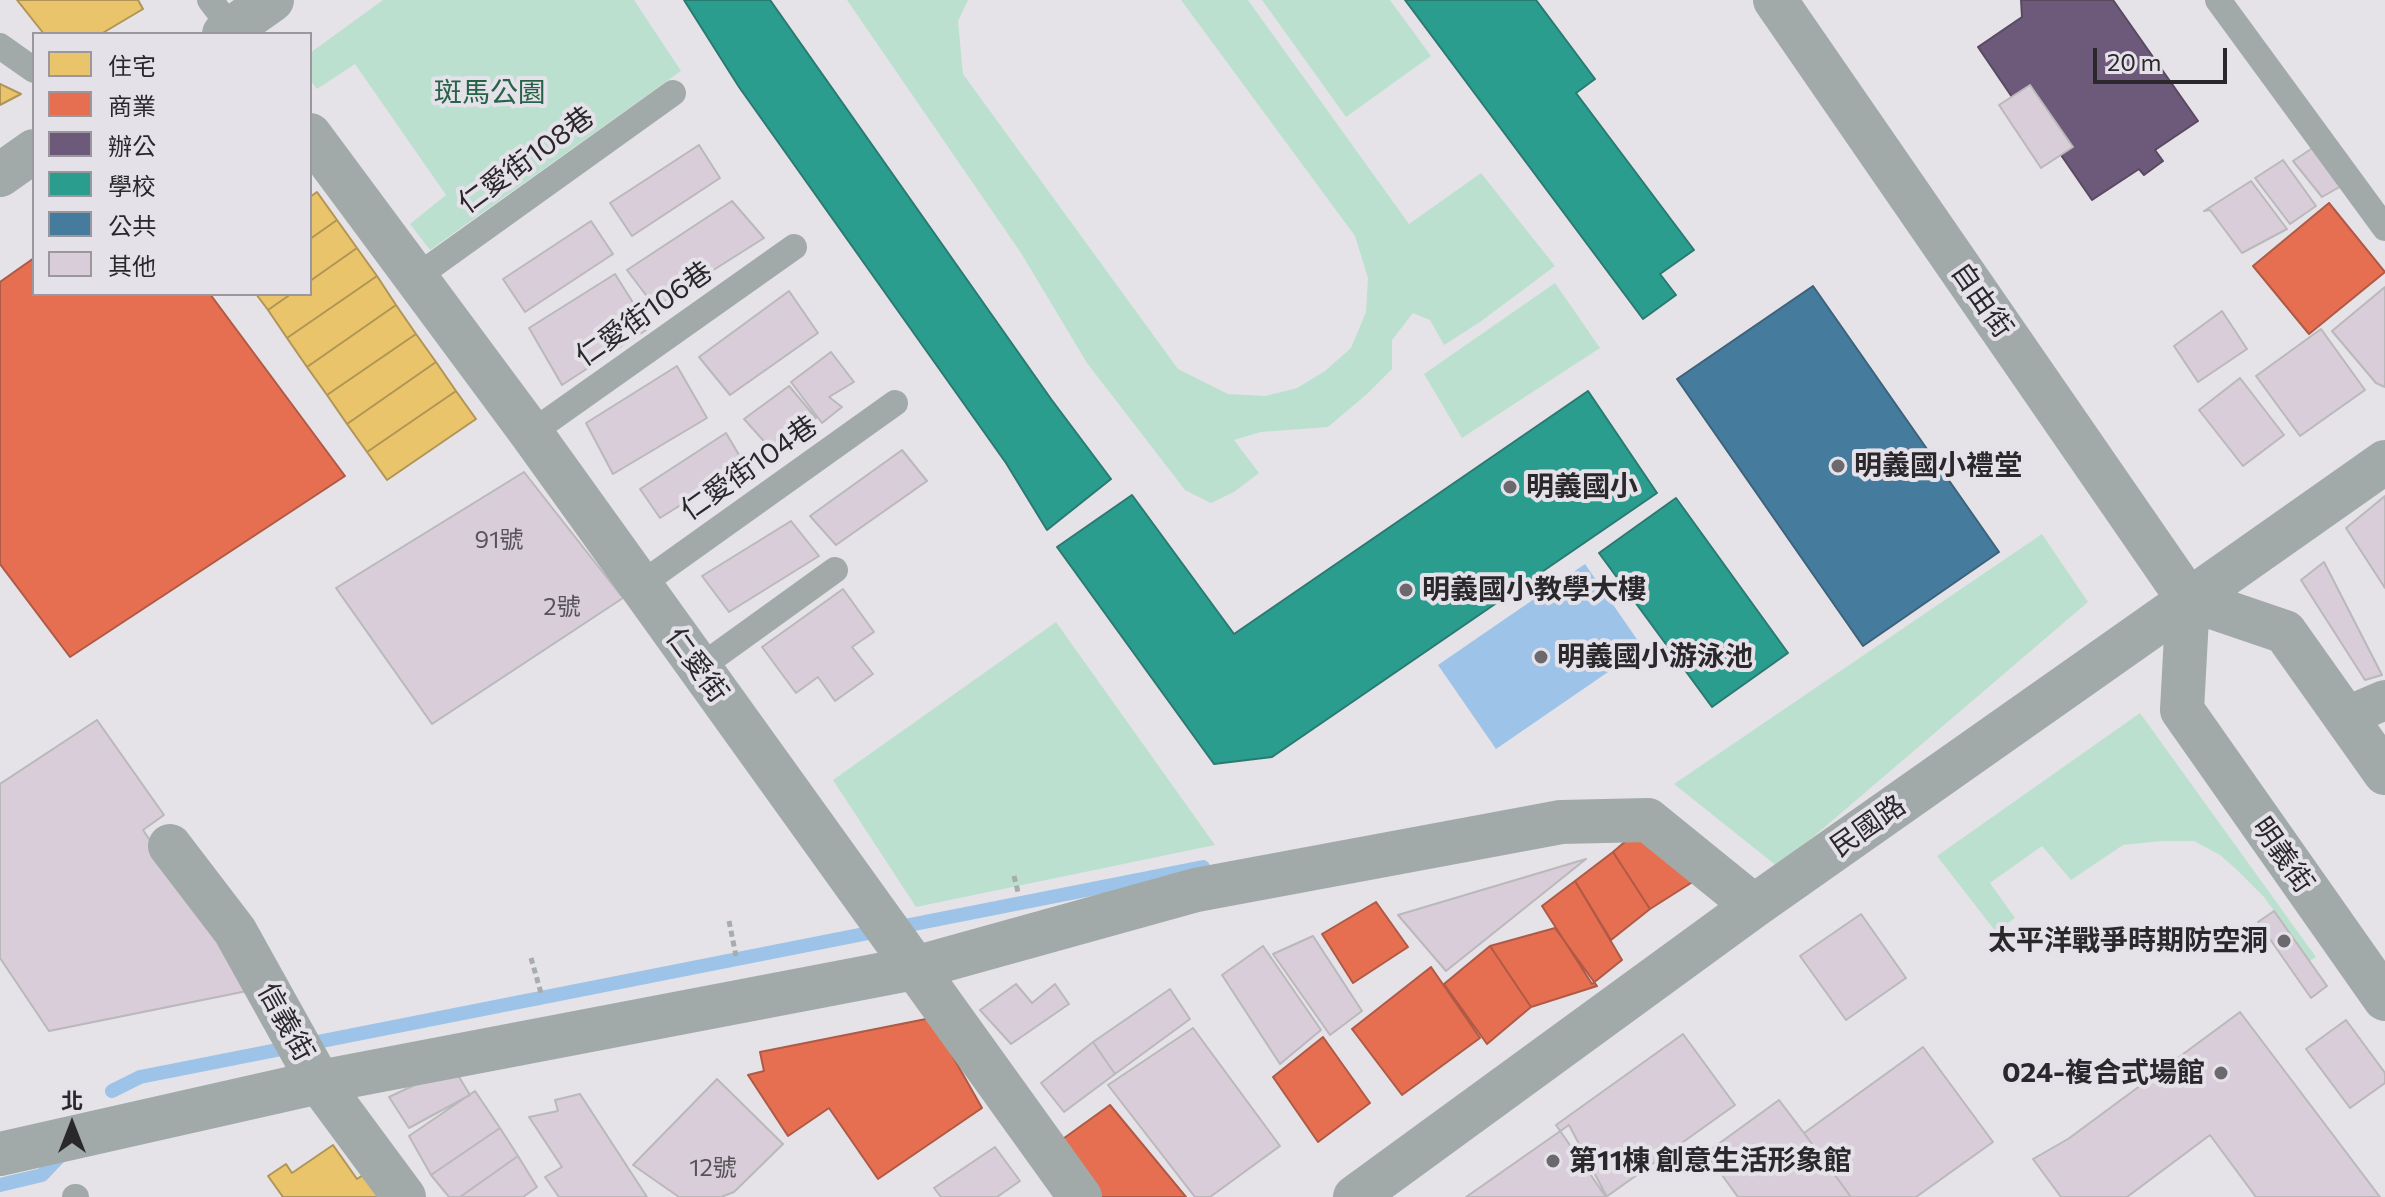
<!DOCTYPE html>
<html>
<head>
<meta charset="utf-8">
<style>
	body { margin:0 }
	#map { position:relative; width:2385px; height:1197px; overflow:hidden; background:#e5e3e7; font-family:Commissioner,"Noto Sans TC",sans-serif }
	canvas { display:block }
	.legend { position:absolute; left:32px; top:32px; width:280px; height:264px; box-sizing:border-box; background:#e5e1e9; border:2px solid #9a979d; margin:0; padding:10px 14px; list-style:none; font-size:24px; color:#2a282b }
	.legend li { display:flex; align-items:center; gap:16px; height:40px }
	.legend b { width:40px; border:2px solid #9a979d }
	.north { position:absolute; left:32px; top:1085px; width:80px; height:80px; -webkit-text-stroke:6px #e5e1e9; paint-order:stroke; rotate:0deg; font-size:22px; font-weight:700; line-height:32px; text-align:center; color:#2a282b }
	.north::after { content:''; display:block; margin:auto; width:28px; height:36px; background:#2a282b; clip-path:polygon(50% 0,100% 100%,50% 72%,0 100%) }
	.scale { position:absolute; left:2093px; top:48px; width:134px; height:36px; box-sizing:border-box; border:4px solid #2a282b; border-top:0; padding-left:10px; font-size:24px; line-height:28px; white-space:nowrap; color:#2a282b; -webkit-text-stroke:6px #e5e1e9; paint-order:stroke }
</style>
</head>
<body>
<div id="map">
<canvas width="2385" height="1197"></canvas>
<ul class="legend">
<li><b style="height:22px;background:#e9c46a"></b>住宅</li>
<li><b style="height:22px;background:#e76f51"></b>商業</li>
<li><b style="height:22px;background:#6d597a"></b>辦公</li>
<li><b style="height:22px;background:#2a9d8f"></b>學校</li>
<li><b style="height:22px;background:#457b9d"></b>公共</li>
<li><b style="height:22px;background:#d8cdd9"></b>其他</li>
</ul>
<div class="north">北</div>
<div class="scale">20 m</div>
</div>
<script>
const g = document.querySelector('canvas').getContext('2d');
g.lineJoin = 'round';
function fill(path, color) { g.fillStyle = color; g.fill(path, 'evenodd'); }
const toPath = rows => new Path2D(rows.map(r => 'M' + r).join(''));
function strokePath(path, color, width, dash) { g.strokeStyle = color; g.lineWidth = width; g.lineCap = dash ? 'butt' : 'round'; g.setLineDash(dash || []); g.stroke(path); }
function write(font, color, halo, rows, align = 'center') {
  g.font = font + ' Commissioner,"Noto Sans TC",sans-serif'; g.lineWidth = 8; g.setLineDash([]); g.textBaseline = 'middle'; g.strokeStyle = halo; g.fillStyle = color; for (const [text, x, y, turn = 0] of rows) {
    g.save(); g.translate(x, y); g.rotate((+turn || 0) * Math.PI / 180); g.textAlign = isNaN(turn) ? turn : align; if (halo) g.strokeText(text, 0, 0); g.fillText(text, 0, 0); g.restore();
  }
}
fill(toPath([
	[383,0,634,0,681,71,430,250,410,224,446,195,355,64,317,89,310,80,310,53],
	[847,0,968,0,958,21,963,74,1178,369,1228,394,1265,396,1297,388,1325,371,1351,348,1366,312,1368,278,1355,236,1181,0,1248,0,1409,224,1481,173,1555,266,1480,322,1444,345,1430,320,1413,313,1392,340,1392,369,1367,394,1328,427,1261,432,1234,440,1259,473,1234,492,1211,503,1185,490,1087,363,1021,253],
	[1262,0,1390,0,1431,56,1346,117],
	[1555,283,1600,348,1462,438,1424,374],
	[2042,534,2088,602,1778,867,1674,784],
	[1056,622,1215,845,916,907,833,780],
	[2140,713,2316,957,2310,961,2264,897,2236,869,2220,855,2194,841,2161,841,2123,845,2071,880,2042,846,1990,883,2015,918,1996,932,1937,856]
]), '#bce0cf');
fill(toPath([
	[1585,564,1643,648,1496,749,1438,665]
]), '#9ec3e9');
const homes = toPath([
	[17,0,138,0,143,9,101,34,44,34,17,0],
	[0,84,21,94,0,105,0,84],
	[317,192,337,220,310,239,310,197,317,192],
	[337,220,357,248,310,281,310,239,337,220],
	[357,248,377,276,287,338,268,310,291,294,310,294,310,281,357,248],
	[377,276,396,305,307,367,287,338,377,276],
	[256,294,291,294,268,310,256,294],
	[396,305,416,334,327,395,307,367,396,305],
	[416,334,436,362,347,424,327,395,416,334],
	[436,362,456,391,367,452,347,424,436,362],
	[456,391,476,419,387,480,367,452,456,391],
	[333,1145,357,1179,363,1175,395,1197,283,1197,268,1176,286,1164,292,1173,333,1145]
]);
fill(homes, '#e9c46a');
strokePath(homes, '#b09557', 2);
const shops = toPath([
	[2329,203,2385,272,2309,334,2253,266,2329,203],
	[34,258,34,294,210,294,345,476,70,657,0,564,0,282,34,258],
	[1641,828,1702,876,1650,909,1613,852,1641,828],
	[1613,852,1650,909,1611,940,1575,881,1613,852],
	[1575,881,1622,960,1592,984,1542,906,1575,881],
	[1376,902,1408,947,1353,983,1322,934,1376,902],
	[1555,928,1597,986,1531,1007,1490,946,1555,928],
	[1490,946,1531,1007,1487,1044,1444,984,1490,946],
	[1431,967,1480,1038,1402,1095,1352,1029,1431,967],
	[931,1018,982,1108,878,1179,829,1108,788,1136,748,1075,764,1071,760,1052,931,1018],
	[1323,1037,1370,1103,1318,1142,1273,1077,1323,1037],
	[1110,1105,1186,1197,1099,1197,1060,1141,1110,1105]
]);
fill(shops, '#e76f51');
strokePath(shops, '#ae5a46', 2);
const offices = toPath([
	[2021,0,2113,0,2198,121,2155,150,2163,161,2144,175,2139,169,2092,200,2061,155,2073,147,2030,85,2012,97,1978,47,2022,17,2021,0]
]);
fill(offices, '#6d597a');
strokePath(offices, '#594a62', 2);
const schools = toPath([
	[684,0,770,0,1051,399,1111,479,1047,530,1006,463,739,87,684,0],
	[1405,0,1536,0,1595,79,1576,93,1694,250,1660,274,1676,295,1643,319,1405,0],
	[1588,391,1657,493,1272,757,1214,764,1057,547,1132,495,1234,634,1588,391],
	[1676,498,1788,653,1712,707,1599,553,1676,498]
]);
fill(schools, '#2a9d8f');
strokePath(schools, '#2a7a71', 2);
const public = toPath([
	[1813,286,1999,552,1863,646,1677,379,1813,286]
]);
fill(public, '#457b9d');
strokePath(public, '#3d627b', 2);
strokePath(toPath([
	[112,1091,140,1077,1203,867],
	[0,1185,42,1175,60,1156]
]), '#9ec3e9', 14);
const building = toPath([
	[2030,85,2073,147,2041,168,1999,105,2030,85],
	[699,145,720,178,632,236,610,203,699,145],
	[2314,147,2343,185,2322,197,2293,161,2314,147],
	[2283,160,2316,206,2290,224,2255,178,2283,160],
	[2251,181,2287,229,2242,253,2210,210,2204,211,2251,181],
	[732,201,764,238,655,307,627,270,732,201],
	[591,221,613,254,525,312,503,279,591,221],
	[615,274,649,328,562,385,529,328,615,274],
	[2385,287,2385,387,2376,383,2332,331,2385,287],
	[789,291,818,333,730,395,699,357,789,291],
	[2222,311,2247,349,2198,382,2174,346,2222,311],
	[2321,329,2365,390,2300,436,2256,376,2321,329],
	[831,352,854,382,829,397,842,407,822,423,791,382,831,352],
	[677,366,707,418,613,474,586,423,677,366],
	[2240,378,2284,435,2243,466,2199,410,2240,378],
	[789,386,816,418,771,449,744,419,789,386],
	[726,433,745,465,660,518,640,489,726,433],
	[902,450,927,481,836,545,810,516,902,450],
	[524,472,623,598,432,724,336,588,524,472],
	[2385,496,2385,588,2346,528,2385,496],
	[791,521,819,556,729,612,702,576,791,521],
	[2324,562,2382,675,2365,680,2301,580,2324,562],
	[843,589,874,632,852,647,873,674,835,701,818,677,796,693,762,647,843,589],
	[97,720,164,815,143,830,252,990,49,1031,0,958,0,784,97,720],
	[1586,859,1446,971,1398,915,1586,859],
	[2274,911,2327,986,2311,998,2258,922,2274,911],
	[1861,914,1906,978,1846,1020,1800,956,1861,914],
	[1313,936,1362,1011,1330,1035,1273,954,1313,936],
	[1263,946,1321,1030,1280,1064,1222,975,1263,946],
	[1016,984,1032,1003,1055,984,1069,1004,1011,1044,980,1010,1016,984],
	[1170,989,1190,1019,1115,1074,1093,1042,1170,989],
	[2240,1012,2380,1197,2256,1197,2210,1135,2127,1197,2061,1197,2033,1159,2068,1139,2240,1012],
	[2346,1020,2385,1073,2385,1083,2350,1108,2306,1049,2346,1020],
	[1193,1028,1280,1146,1210,1197,1195,1197,1108,1085,1193,1028],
	[1683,1034,1735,1105,1606,1197,1556,1125,1683,1034],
	[1093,1042,1115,1074,1064,1112,1041,1083,1093,1042],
	[1923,1047,1993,1142,1916,1197,1851,1197,1804,1133,1923,1047],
	[453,1067,470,1095,409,1128,389,1097,453,1067],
	[717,1079,783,1144,734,1192,721,1197,679,1197,633,1165,717,1079],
	[475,1091,500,1128,431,1175,409,1136,475,1091],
	[580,1094,647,1197,559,1197,545,1177,562,1167,529,1117,558,1111,555,1100,580,1094],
	[1779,1100,1804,1133,1851,1197,1738,1197,1706,1153,1779,1100],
	[1569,1125,1607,1197,1466,1197,1569,1125],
	[500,1128,518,1156,460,1197,449,1197,431,1175,500,1128],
	[995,1147,1020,1181,997,1197,941,1197,934,1188,995,1147],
	[518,1156,537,1187,523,1197,460,1197,518,1156]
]);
fill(building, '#d8cdd9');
strokePath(building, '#bab8ba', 2);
strokePath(toPath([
	[1014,876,1018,892],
	[729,921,736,956],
	[531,958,541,993]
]), '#a7acac', 5, [6, 4]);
strokePath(toPath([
	[210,0,232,29],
	[2218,0,2385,228],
	[0,46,34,70],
	[415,278,673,93],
	[531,433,794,247],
	[640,585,895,403],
	[699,668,835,570],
	[75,1197,76,1197]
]), '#a1aaa9', 26);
strokePath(toPath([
	[2345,717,2385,700]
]), '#a1aaa9', 40);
strokePath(toPath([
	[1775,0,2188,599],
	[310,135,531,433,1080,1197],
	[2385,773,2285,632,2188,599,2182,710,2385,999],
	[170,846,235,931,319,1082,404,1197],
	[0,1154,319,1082,915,968,1196,890,1561,822,1648,820,1754,906],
	[1355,1197,1754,906,2385,462]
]), '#a1aaa9', 44);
strokePath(toPath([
	[224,34,272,0],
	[0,175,34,151]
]), '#a1aaa9', 44);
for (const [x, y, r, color] of [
	[1838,466,8,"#6b696d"],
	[1510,487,8,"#6b696d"],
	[1406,590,8,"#6b696d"],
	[1541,657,8,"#6b696d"],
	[2284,941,8,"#6b696d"],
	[2221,1073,8,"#6b696d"],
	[1553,1161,8,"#6b696d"]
]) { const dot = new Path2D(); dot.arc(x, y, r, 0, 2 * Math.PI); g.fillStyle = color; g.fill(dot); strokePath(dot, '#e5e1e9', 3); }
write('24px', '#575358', null, [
	["91號",499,540],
	["2號",562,607],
	["12號",713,1168]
]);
write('28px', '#276349', '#e5e1e9', [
	["斑馬公園",490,93]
]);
write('28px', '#2a282b', '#e5e1e9', [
	["仁愛街108巷",526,160,-36],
	["自由街",1982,300,55],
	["仁愛街106巷",644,314,-35],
	["仁愛街104巷",749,468,-35],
	["仁愛街",697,665,54],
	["民國路",1868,826,-35],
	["明義街",2283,855,55],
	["信義街",286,1022,61]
]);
write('bold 28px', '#2a282b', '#e5e1e9', [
	["明義國小禮堂",1854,466],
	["明義國小",1526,487],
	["明義國小教學大樓",1422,590],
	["明義國小游泳池",1557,657],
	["太平洋戰爭時期防空洞",2268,941,"right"],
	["024-複合式場館",2205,1073,"right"],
	["第11棟 創意生活形象館",1569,1161]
], 'left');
</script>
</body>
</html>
